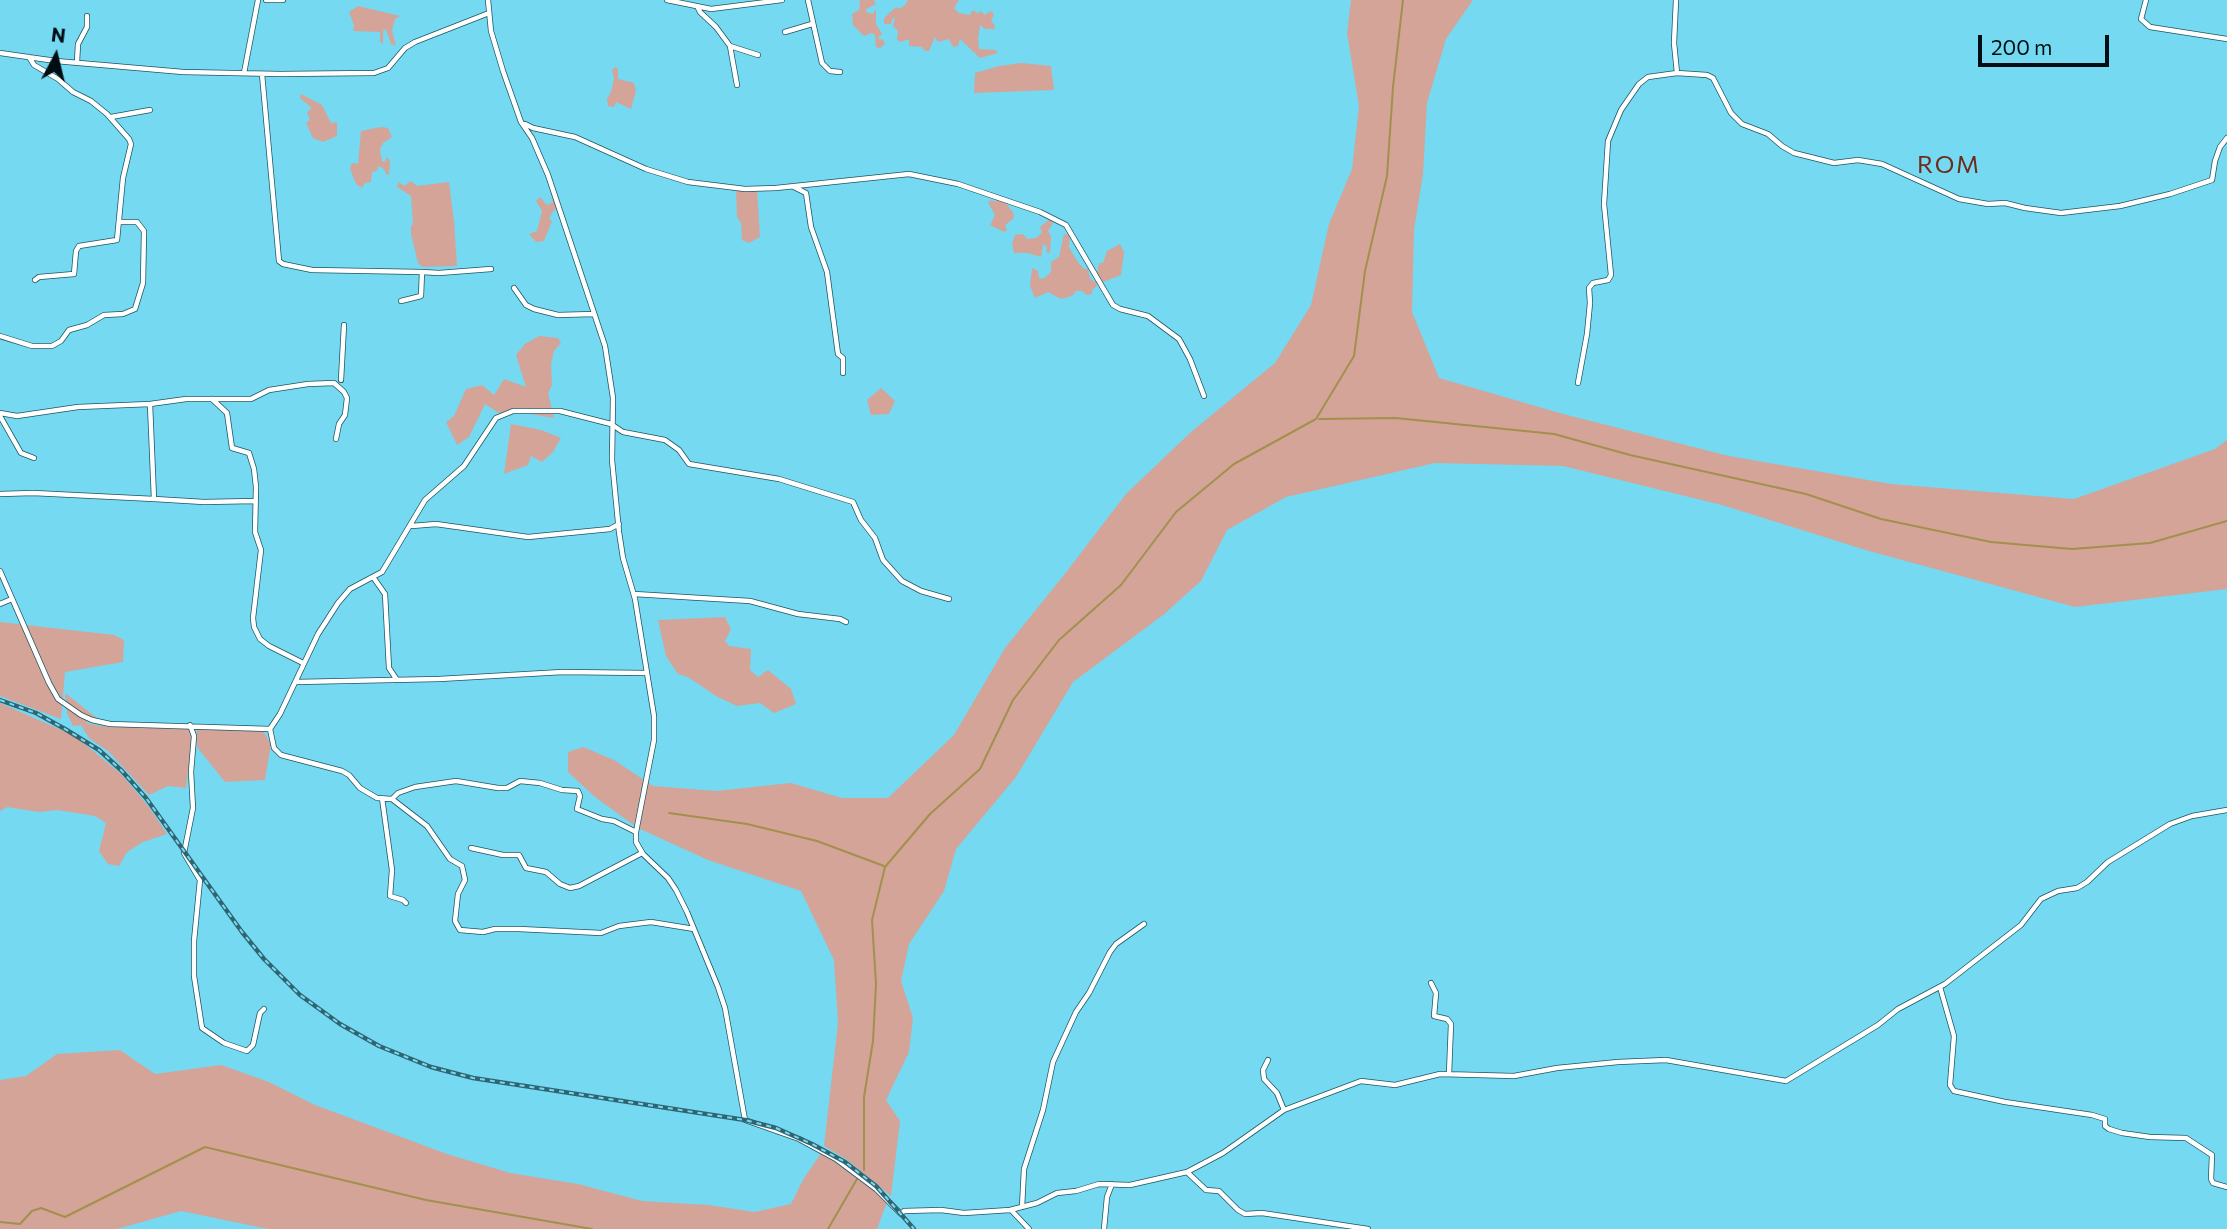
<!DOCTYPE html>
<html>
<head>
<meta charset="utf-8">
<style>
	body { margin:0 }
	#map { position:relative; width:2227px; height:1229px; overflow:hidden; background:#74d9f1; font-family:Commissioner,sans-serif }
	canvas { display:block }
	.north { position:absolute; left:21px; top:21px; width:70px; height:70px; -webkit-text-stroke:5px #74d9f1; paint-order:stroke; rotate:7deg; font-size:19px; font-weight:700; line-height:28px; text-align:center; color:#000e13 }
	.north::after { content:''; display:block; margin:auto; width:24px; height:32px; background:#000e13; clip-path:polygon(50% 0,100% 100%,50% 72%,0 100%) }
	.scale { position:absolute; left:1978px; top:35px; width:131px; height:32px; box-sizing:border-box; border:4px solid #000e13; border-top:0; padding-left:9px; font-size:21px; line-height:24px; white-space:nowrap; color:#000e13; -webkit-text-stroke:5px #74d9f1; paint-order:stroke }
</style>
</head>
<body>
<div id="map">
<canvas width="2227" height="1229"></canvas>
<div class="north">N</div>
<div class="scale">200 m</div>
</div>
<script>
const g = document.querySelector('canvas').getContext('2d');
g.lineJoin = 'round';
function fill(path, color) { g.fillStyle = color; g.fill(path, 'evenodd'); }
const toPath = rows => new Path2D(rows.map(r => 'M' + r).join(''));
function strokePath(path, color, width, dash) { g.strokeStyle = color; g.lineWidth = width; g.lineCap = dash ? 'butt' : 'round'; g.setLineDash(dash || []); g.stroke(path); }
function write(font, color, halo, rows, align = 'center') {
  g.font = font + ' Commissioner,sans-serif'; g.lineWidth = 7; g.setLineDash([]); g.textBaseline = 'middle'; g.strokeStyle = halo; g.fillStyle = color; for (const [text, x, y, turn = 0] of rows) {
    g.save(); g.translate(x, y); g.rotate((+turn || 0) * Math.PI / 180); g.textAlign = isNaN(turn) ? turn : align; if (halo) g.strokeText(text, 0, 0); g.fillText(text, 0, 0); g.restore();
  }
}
fill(toPath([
	[860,0,874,0,876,4,866,9,866,12,873,14,876,8,876,24,882,34,878,38,880,40,883,39,885,44,880,48,876,47,875,35,871,33,864,36,853,25,852,14,859,10],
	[908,0,959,0,954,8,959,13,970,15,972,11,975,11,978,14,980,11,985,15,990,11,994,14,991,22,995,25,994,29,985,29,980,25,978,39,979,49,995,50,998,53,980,58,960,39,958,46,953,47,949,39,938,42,935,37,929,51,925,51,922,47,909,46,909,39,901,42,897,40,898,31,893,26,895,18,892,19,891,24,884,24,884,18,896,7,899,9,905,5],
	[1351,0,1473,0,1446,39,1427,103,1423,174,1414,230,1412,312,1439,378,1563,414,1729,456,1891,484,2074,499,2215,449,2227,440,2227,589,2075,607,1869,551,1722,505,1563,466,1435,463,1286,497,1227,530,1201,581,1163,615,1073,682,1016,777,956,849,944,891,909,944,901,981,913,1018,909,1052,886,1100,900,1121,891,1196,846,1159,824,1146,838,1023,834,960,801,891,708,860,638,828,595,797,568,772,568,752,583,747,614,760,653,786,716,791,791,783,842,798,888,798,954,735,1005,648,1064,575,1126,494,1191,432,1275,363,1311,305,1329,224,1352,169,1359,106,1347,33],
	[358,6,400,16,395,19,392,30,396,46,391,44,386,29,383,31,383,44,380,42,380,32,353,31,354,25,349,12],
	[1021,63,1051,66,1054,90,974,93,975,73,999,66],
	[615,67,618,69,618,79,634,83,636,91,631,109,616,102,614,107,608,106,607,99,611,92,614,78,612,70],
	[301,94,322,105,331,123,337,122,337,136,323,142,313,138,306,123,310,120,307,112,312,108,300,98],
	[381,127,388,128,392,137,383,143,380,149,382,161,385,162,387,157,390,161,389,174,387,175,383,168,378,166,377,171,372,172,371,182,365,183,362,188,356,184,350,169,352,163,358,164,361,131],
	[411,181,417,186,449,182,454,221,457,266,423,267,418,263,411,234,411,226,413,224,411,196,397,187,399,182,404,186],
	[757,189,760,237,749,243,742,240,741,223,737,217,736,191],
	[555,194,560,207,553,211,549,219,552,221,544,241,536,242,529,234,537,231,542,211,536,201,540,197,547,205,553,202,551,195],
	[997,199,1006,203,1014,214,1013,219,1005,225,1007,230,1004,232,990,225,995,215,988,202,992,200,995,202],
	[1050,219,1053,223,1048,231,1051,236,1050,253,1046,252,1047,247,1043,244,1041,257,1028,253,1014,253,1012,243,1015,235,1023,234,1027,239,1036,238,1042,232,1040,227],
	[1064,234,1070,235,1069,247,1077,261,1084,269,1088,269,1090,279,1096,282,1097,286,1092,290,1092,294,1087,295,1082,291,1076,291,1072,296,1061,299,1048,292,1035,298,1030,286,1032,268,1038,271,1039,278,1043,279,1049,274,1051,271,1051,262,1059,257],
	[1120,244,1124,252,1121,275,1103,282,1097,273,1099,263,1103,263,1107,251],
	[539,336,558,338,561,343,554,351,551,364,552,385,548,393,554,418,519,412,502,415,485,404,469,437,457,445,446,422,454,416,466,389,482,385,494,395,504,379,526,387,516,355,525,344],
	[881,388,895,401,889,414,871,415,867,400],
	[511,424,541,430,561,438,553,452,542,462,531,456,528,465,504,474],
	[725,617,731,629,725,641,729,646,751,649,750,670,758,677,768,670,791,689,796,704,774,713,760,703,737,706,716,696,688,677,678,674,666,656,658,620],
	[0,622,114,635,124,640,123,662,65,672,61,719,0,696],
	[65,693,97,718,85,723,107,727,187,725,192,736,186,788,168,786,149,795,108,751,89,738,81,725,73,726,67,713],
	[0,703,75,736,121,774,149,807,167,834,143,842,127,852,119,866,108,864,99,851,106,823,95,816,57,810,38,812,7,807,0,811],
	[197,729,263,731,271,744,265,780,225,782,197,747],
	[120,1050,155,1074,221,1065,269,1082,315,1105,447,1154,510,1173,578,1184,642,1201,708,1205,755,1212,791,1204,804,1178,822,1152,842,1164,887,1202,877,1229,268,1229,181,1211,117,1229,0,1229,0,1080,26,1076,57,1054]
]), '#d4a498');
strokePath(toPath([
	[1319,419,1396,418,1554,434,1630,455,1806,494,1881,519,1991,542,2072,549,2150,543,2227,521],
	[669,813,747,824,817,841,884,866],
	[864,1170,864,1097,873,1041,876,984,872,920,885,867,930,814,980,769,1013,700,1059,640,1121,585,1176,512,1234,464,1316,419,1354,356,1365,271,1387,176,1393,87,1403,0],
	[0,1222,20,1224,32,1211,41,1208,65,1217,205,1147,426,1200,592,1229],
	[828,1229,857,1179]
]), '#a2904d', 2);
const minor = toPath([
	[266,0,283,0],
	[488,0,491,31,503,71,521,122,532,138,548,175,605,346,613,398,612,460,619,532,623,558,635,599,654,716,654,740,636,832,636,842,643,854,668,878,676,890,687,912,718,987,725,1008,745,1120,799,1139,836,1159,876,1189,901,1214,904,1211,941,1210,964,1213,1010,1210,1037,1203,1057,1193,1076,1191,1099,1184,1130,1185,1187,1172,1223,1153,1284,1110,1361,1081,1395,1085,1440,1074,1514,1076,1557,1068,1618,1062,1666,1060,1786,1081,1878,1025,1898,1009,1945,984,2021,925,2041,899,2058,891,2077,888,2087,882,2108,862,2170,824,2192,816,2227,810],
	[667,0,711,9,782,0],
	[808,0,822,63,830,71,840,72],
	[1676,0,1674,43,1677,73],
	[2146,0,2141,19,2150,27,2227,39],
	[698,8,700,12,716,27,730,46,737,85],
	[785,32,812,24],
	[730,46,758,55],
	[0,53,56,61,183,72,280,74,374,73,388,68,405,48,415,42,489,13],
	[29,57,34,65,58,79,73,92,91,101,107,114,129,139,131,144,123,178,117,240,79,246,76,251,74,274,39,277,35,280],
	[77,62,78,44,87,27,87,16],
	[244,73,258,0],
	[262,74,279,261,283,264,312,270,422,272,421,296,401,301],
	[111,117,150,110],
	[525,124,533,128,575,137,646,169,688,182,745,189,776,188,909,174,958,184,1040,212,1066,225,1113,305,1120,309,1148,316,1179,339,1190,359,1204,396],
	[794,187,806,193,811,227,827,272,838,354,843,358,843,373],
	[422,272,439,273,491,269],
	[514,288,526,305,534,309,558,315,594,314],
	[0,336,32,346,52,346,61,341,69,330,87,325,104,315,123,314,135,309,143,283,144,231,137,222,119,222],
	[341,380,344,325],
	[1578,383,1587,334,1590,303,1589,288,1593,283,1608,280,1611,275,1604,204,1608,141,1621,110,1639,84,1648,77,1677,73,1707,75,1713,78,1731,113,1742,124,1768,134,1782,146,1794,153,1834,163,1858,160,1882,164,1959,199,1988,204,2005,203,2025,208,2061,213,2120,206,2170,194,2212,180,2215,161,2220,147,2227,138],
	[212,399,227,413,232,448,249,453,254,469,256,487,255,532,261,550,253,618,254,627,260,639,269,646,303,663],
	[150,404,154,499,204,502,255,501],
	[0,413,17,416,78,407,150,404,186,399,251,399,269,390,308,384,334,383,344,392,347,398,345,415,339,424,336,439],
	[0,416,21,453,34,458],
	[0,494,33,493,154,499],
	[412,526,436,524,528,537,610,529,619,524],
	[0,571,49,683,58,699,81,715,92,720,110,724,270,729,280,714,318,634,338,603,350,589,382,572,425,500,464,466,496,418,513,411,560,411,611,424,623,432,665,440,679,450,689,464,779,479,853,502,861,520,875,538,883,560,902,581,921,591,949,599],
	[373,577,385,594,389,668,397,680],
	[634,594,750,601,798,614,840,619,846,622],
	[0,604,12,599],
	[296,682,439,679,563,672,646,673],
	[190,725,194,736,191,772,193,808,184,853,200,880,194,941,194,976,202,1028,224,1043,247,1051,253,1045,260,1013,264,1009],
	[270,729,274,748,281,755,342,771,349,775,360,788,377,798,392,799,398,793,415,787,456,781,498,788,507,788,520,781,540,783,562,790,578,791,580,796,577,809,602,819,614,821,636,832],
	[382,798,392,870,390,896,403,900,406,903],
	[392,799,427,826,450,859,462,866,465,880,458,894,455,921,460,930,483,932,495,929,519,929,601,933,619,926,651,922,694,929],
	[471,848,503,855,519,855,526,868,546,872,560,884,570,888,579,886,642,853],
	[1431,983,1436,993,1434,1016,1447,1019,1451,1024,1449,1074],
	[1940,987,1954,1036,1950,1085,1954,1091,2005,1102,2092,1115,2105,1119,2105,1126,2109,1129,2122,1133,2150,1137,2186,1138,2212,1155,2211,1179,2213,1183,2227,1187],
	[1268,1060,1263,1070,1264,1079,1277,1093,1284,1110],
	[1187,1172,1206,1190,1219,1191,1238,1210,1245,1214,1262,1213,1368,1229],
	[1022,1207,1024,1169,1043,1110,1053,1062,1076,1012,1089,993,1110,952,1116,944,1144,924],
	[1011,1210,1029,1229],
	[1104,1229,1107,1197,1112,1184]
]);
strokePath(minor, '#1d5561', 6);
strokePath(minor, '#fff', 4.5);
const rail = toPath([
	[0,700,36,713,65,729,99,750,122,771,146,798,242,932,264,959,300,995,340,1024,379,1046,431,1067,473,1078,745,1120,776,1128,812,1144,845,1162,876,1186,914,1229]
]);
strokePath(rail, '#316471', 4.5);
strokePath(rail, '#74d9f1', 2, [5]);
g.letterSpacing = '2px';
write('24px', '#6e2b1b', '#74d9f1', [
	["ROM",1949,165]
]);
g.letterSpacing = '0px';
</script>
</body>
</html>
